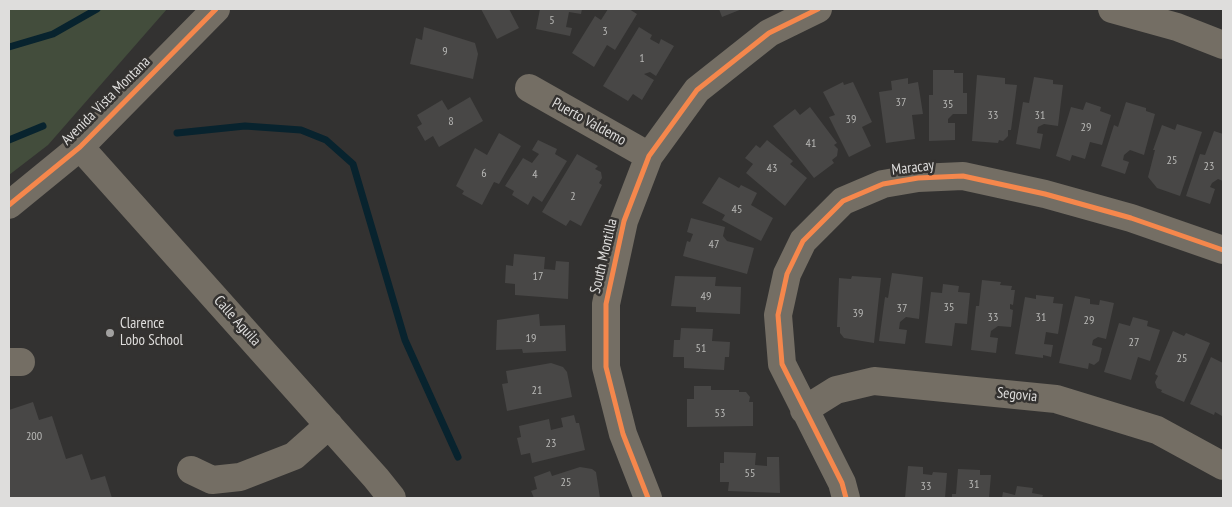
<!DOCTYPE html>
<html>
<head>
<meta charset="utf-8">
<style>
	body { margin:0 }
	#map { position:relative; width:1232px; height:507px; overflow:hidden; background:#333231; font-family:"PT Sans Narrow",sans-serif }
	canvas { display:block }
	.frame { position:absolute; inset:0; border:10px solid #dedddc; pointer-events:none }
</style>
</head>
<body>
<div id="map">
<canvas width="1232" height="507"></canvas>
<div class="frame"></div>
</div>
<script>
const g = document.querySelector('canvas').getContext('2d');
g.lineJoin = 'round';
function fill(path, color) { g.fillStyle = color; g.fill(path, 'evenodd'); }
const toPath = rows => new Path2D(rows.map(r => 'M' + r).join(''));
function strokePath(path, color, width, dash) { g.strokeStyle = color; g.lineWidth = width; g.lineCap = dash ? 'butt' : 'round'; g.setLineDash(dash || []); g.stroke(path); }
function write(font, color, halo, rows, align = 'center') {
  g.font = font + ' "PT Sans Narrow",sans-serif'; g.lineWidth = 5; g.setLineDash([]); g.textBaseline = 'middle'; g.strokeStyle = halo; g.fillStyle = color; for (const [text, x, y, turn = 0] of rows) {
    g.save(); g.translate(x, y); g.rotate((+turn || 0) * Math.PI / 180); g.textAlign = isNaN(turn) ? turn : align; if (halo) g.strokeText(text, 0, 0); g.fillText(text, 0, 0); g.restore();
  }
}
fill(toPath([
	[9,9,167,9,48,145,9,175]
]), '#434d3c');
strokePath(toPath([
	[9,47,53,34,97,9],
	[177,133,245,126,301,130,326,140,353,164,405,340,458,457],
	[9,140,43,126]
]), '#08232e', 7);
fill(toPath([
	[481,9,509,9,519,28,497,39],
	[540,9,582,9,581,14,569,12,566,27,572,28,570,36,536,29],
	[608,9,629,9,637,14,615,50,607,45,594,67,572,53,595,16,601,20],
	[719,9,742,9,722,17],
	[424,27,475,43,478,54,473,79,410,64,416,38,422,40],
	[639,27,652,35,650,39,659,44,661,39,674,46,656,76,650,72,644,74,654,80,642,100,633,94,628,101,603,86],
	[933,70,954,70,954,73,963,73,963,93,967,93,967,114,953,114,948,119,948,123,955,123,955,140,929,141,929,95,933,95],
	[977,75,1005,78,1005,84,1017,85,1011,130,1008,130,1008,136,1003,141,999,140,998,143,972,141],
	[1034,77,1053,80,1053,84,1063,85,1058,126,1044,124,1038,127,1037,133,1043,134,1040,149,1016,144,1023,102,1029,103],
	[908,78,908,84,918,82,923,114,912,115,915,139,886,143,879,92,892,90,891,81],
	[843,82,844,85,853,82,872,122,862,127,871,146,849,157,829,117,835,115,823,92],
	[470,97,483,121,439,147,433,136,425,141,417,127,422,124,417,115,442,100,448,110],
	[1086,102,1101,107,1100,111,1111,115,1102,145,1090,142,1085,159,1072,155,1070,161,1056,156,1071,107,1083,110],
	[1126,102,1146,108,1146,111,1155,114,1144,155,1130,150,1124,155,1123,160,1129,162,1125,174,1101,166,1114,125,1118,127],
	[810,107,837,143,834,145,838,149,837,156,832,160,834,163,814,178,773,126,795,109,800,115],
	[1177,124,1202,132,1180,196,1157,188,1148,177,1155,150,1153,150,1162,125,1175,130],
	[1214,131,1223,134,1223,181,1218,179,1212,183,1210,187,1215,189,1210,204,1186,196,1200,154,1205,155],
	[499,133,521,146,499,184,494,182,482,205,462,194,464,191,456,186,475,148,487,155],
	[538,140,557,149,555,154,567,161,542,202,533,196,528,205,512,195,514,191,505,186,523,158,532,163,539,154,532,150],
	[767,140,793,161,790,164,807,178,785,206,746,173,753,164,745,158,756,145,760,148],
	[577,154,598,166,595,169,601,172,602,178,599,183,602,185,581,226,570,220,566,226,542,212],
	[719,177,739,188,741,185,757,193,751,205,773,218,761,241,722,220,725,215,702,203],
	[691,218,725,227,723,236,727,241,754,248,747,274,683,256,687,241,690,242,693,234,687,232],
	[514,254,545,257,544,269,555,270,556,261,569,262,568,299,515,295,515,284,505,283,506,265,513,266],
	[892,273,923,277,919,319,906,317,900,322,899,329,907,330,905,344,879,341,885,297,888,298],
	[675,276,716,277,715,286,741,287,740,314,696,312,696,307,671,306],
	[852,276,881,278,874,343,844,338,840,333,840,327,837,327,839,278,851,279],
	[982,280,1001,282,1000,285,1012,286,1011,290,1015,290,1013,305,1010,304,1010,309,1013,310,1011,327,998,326,991,331,990,337,998,338,996,353,971,350,976,306,979,306],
	[943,284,959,286,958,292,970,293,967,324,955,323,952,346,925,343,931,292,942,293],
	[1036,295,1054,297,1053,303,1063,304,1058,334,1046,332,1044,344,1053,345,1051,357,1043,355,1043,358,1015,354,1025,297,1036,299],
	[1075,296,1090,299,1090,304,1099,305,1100,300,1114,303,1106,339,1098,337,1093,340,1092,345,1102,348,1099,361,1094,365,1089,363,1088,369,1059,363],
	[539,314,540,326,565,325,566,351,523,353,522,349,496,350,497,320],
	[1133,317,1148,321,1147,326,1160,330,1150,361,1138,357,1131,380,1104,372,1119,323,1130,326],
	[681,328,713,329,712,341,730,342,729,357,725,357,724,370,684,368,684,357,673,357,674,340,680,340],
	[1173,331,1184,336,1186,333,1210,343,1184,402,1161,392,1162,390,1157,388,1155,382,1158,376,1155,374],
	[1211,357,1223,363,1222,416,1215,412,1214,415,1190,404],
	[551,363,563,367,567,372,572,397,507,411,502,384,508,383,506,371],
	[694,386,711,386,711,390,739,390,739,392,746,392,750,397,749,402,753,402,753,426,687,427,687,399,694,399],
	[33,402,39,420,52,416,66,459,82,454,91,480,105,476,112,498,9,498,9,410],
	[574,415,576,423,579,423,585,450,532,463,530,453,521,455,517,438,521,437,519,426,549,419,551,430,563,427,561,418],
	[724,452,756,453,755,465,767,466,767,457,779,457,780,493,728,491,729,482,720,482,720,463,724,463],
	[908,466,923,467,923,474,932,475,933,472,947,473,945,498,905,498],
	[580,467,592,469,596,472,600,498,534,498,531,491,537,489,534,477,550,471,552,476],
	[958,469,980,470,980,475,991,475,989,498,952,498,952,494,956,494],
	[1017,486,1033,488,1032,493,1043,495,1042,498,1002,498,1003,492,1015,495]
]), '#484746');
strokePath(toPath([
	[1112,9,1177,27,1223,45],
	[529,88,649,156],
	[80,147,376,478,392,498],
	[9,205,80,147,216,9],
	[9,362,21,362],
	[804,410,836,390,874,381,1056,399,1157,430,1223,466],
	[191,470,212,480,240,477,294,456,329,425],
	[648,498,623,434,606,367,606,304,624,221,649,156,697,90,769,33,818,9],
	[846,498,842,483,782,364,778,315,787,274,803,241,843,201,883,184,918,178,963,176,1045,194,1131,218,1223,250]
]), '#746e64', 28);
strokePath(toPath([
	[9,205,80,147,216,9],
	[648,498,623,434,606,367,606,304,624,221,649,156,697,90,769,33,818,9],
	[846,498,842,483,782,364,778,315,787,274,803,241,843,201,883,184,918,178,963,176,1045,194,1131,218,1223,250]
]), '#f5874c', 5);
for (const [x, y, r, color] of [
	[110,333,5,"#a2a1a0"]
]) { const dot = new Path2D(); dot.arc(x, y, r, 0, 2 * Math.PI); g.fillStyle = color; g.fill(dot); strokePath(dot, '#343230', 2); }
write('12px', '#b8b8b6', null, [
	["5",552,21],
	["3",605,32],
	["9",445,52],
	["1",642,59],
	["37",901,103],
	["35",948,105],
	["33",993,116],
	["31",1040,116],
	["39",851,120],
	["8",451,122],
	["29",1086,128],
	["41",811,144],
	["25",1172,161],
	["23",1209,167],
	["43",772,169],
	["6",484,174],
	["4",535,175],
	["2",573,197],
	["45",737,210],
	["47",714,245],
	["17",538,277],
	["49",706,297],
	["35",949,308],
	["37",902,309],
	["39",858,314],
	["33",993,318],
	["31",1041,318],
	["29",1089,321],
	["19",531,339],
	["27",1134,343],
	["51",701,349],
	["25",1182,359],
	["21",537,391],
	["53",720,414],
	["200",34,437],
	["23",551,444],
	["55",750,474],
	["25",566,483],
	["31",974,485],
	["33",926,487]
]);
write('15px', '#dedddc', '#343230', [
	["Avenida Vista Montana",106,101,-45],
	["Puerto Valdemo",589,122,29],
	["Maracay",913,168,-7],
	["South Montilla",604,256,-77],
	["Calle Aguila",237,321,48],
	["Segovia",1017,395,6]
]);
write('15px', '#dedddc', '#343230', [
	["Clarence",120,324],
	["Lobo School",120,341]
], 'left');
</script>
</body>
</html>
